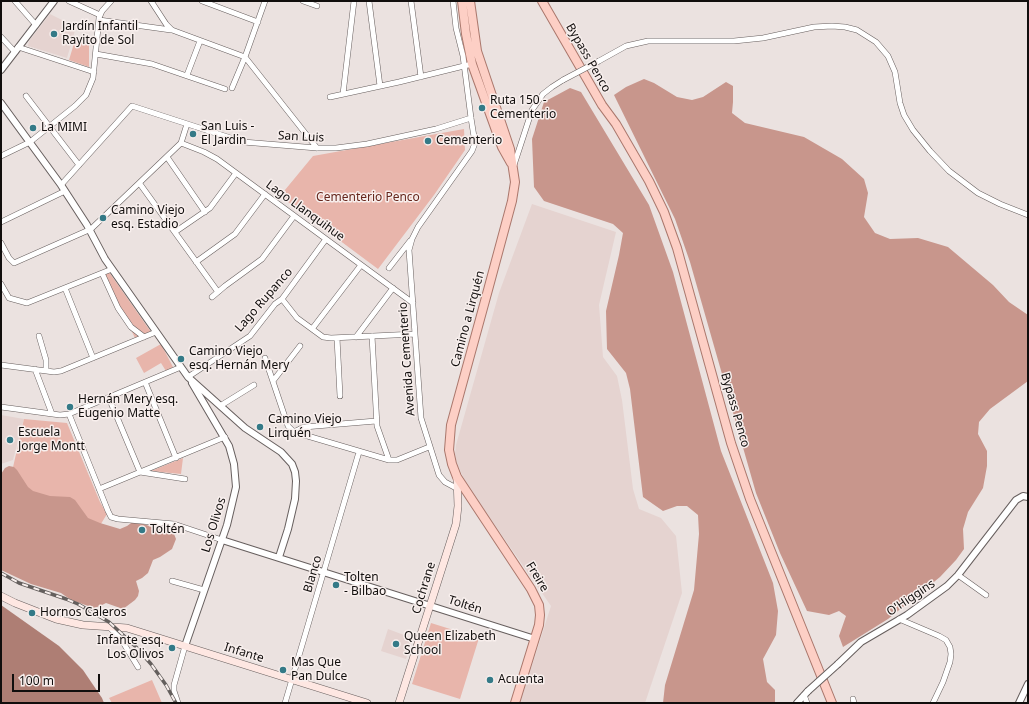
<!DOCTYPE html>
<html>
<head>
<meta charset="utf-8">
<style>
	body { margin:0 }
	#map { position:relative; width:1029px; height:704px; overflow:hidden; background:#ebe2e0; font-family:"Noto Sans",sans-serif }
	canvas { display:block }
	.frame { position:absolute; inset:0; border:2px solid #110e0d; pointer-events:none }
	.scale { position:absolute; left:12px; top:674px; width:88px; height:18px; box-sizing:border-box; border:2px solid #110e0d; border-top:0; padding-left:5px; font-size:12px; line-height:14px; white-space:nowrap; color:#110e0d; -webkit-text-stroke:3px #f8efed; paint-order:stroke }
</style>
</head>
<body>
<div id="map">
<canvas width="1029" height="704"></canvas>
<div class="frame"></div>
<div class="scale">100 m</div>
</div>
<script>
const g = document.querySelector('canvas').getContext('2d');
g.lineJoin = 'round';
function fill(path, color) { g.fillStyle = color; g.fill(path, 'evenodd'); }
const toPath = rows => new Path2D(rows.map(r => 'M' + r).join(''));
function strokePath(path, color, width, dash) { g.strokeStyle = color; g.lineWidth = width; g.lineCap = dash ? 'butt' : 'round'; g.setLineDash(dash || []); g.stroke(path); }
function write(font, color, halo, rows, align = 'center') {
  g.font = font + ' "Noto Sans",sans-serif'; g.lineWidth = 3; g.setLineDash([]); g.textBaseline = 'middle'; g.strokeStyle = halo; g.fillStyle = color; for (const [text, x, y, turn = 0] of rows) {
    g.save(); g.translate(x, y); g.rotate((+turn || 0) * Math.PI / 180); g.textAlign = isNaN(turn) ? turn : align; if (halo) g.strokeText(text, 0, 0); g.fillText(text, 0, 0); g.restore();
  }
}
fill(toPath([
	[50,14,76,27,67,58,28,46,29,41],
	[532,204,616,232,599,305,603,357,617,376,622,400,633,489,639,509,661,518,676,536,682,593,645,703,520,703,551,606,467,485,457,464,455,454,456,445,499,293],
	[1,415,24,419,13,460,1,464],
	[388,629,412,638,406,659,381,651]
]), '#e5d3d0');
fill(toPath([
	[75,40,89,42,89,67,69,60],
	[464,129,465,150,434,195,378,269,280,196,313,156],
	[109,272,151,332,135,338,104,275],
	[161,344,173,367,166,371,161,363,144,373,136,358],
	[24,419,67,423,100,502,107,514,96,532,6,498],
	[183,458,181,474,151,471],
	[431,623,479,638,460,699,412,684],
	[152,680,162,703,112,703,109,698]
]), '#e8b5ab');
fill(toPath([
	[644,79,654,83,677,97,692,100,703,97,726,82,733,86,733,102,732,113,745,123,804,137,842,159,864,179,868,193,864,217,875,233,890,239,918,238,948,247,993,285,1009,302,1028,315,1028,381,990,409,979,422,978,434,987,451,987,466,983,488,968,512,963,529,964,549,956,560,940,577,888,619,843,647,839,636,846,616,839,611,829,615,807,611,780,553,756,493,690,262,675,219,614,95,626,87],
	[570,88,581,92,649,205,673,272,721,451,773,583,778,611,776,635,763,659,767,682,775,690,775,703,663,703,665,685,694,590,699,534,698,515,687,506,677,506,663,511,643,497,630,389,626,373,607,349,606,311,619,255,623,233,613,224,544,201,534,187,532,139,544,102],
	[9,466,14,467,17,470,28,487,33,491,50,496,70,497,75,500,88,518,100,523,120,529,127,526,134,521,174,534,176,539,172,549,160,557,153,560,148,573,142,578,136,581,139,591,138,596,135,600,123,609,106,603,100,606,94,608,71,600,61,593,31,584,1,570,1,474,5,468]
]), '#c8968c');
fill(toPath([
	[1,605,59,646,83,670,102,698,104,703,1,703]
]), '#ae7e74');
const minor = toPath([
	[15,1,36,25],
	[69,1,100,15],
	[151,1,166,24,172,30,245,57],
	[202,1,258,22],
	[303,1,317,6],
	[369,1,380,86],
	[411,1,421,77],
	[453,1,456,28,463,56,471,118,475,143,472,151,418,227,412,239,409,250,421,418,439,475,445,482,458,489],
	[99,20,171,30],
	[1,37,15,52],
	[18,47,94,72],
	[96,54,152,64,225,89],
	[245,57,317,148],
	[599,61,626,46,648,41,734,41,763,38,814,27,832,26,845,27,857,30,876,42,888,56,895,72,900,103,904,115,913,130,930,151,949,171,978,193,1000,204,1028,215],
	[187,75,200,41],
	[232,88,245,57,265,1],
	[343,94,354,1],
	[26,96,79,165],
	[330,97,399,82,472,64],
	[181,143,204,152,217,159,413,303],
	[1,156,30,142,75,106,86,95,93,78,99,18,102,11,111,1],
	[167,157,205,212],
	[514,165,532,110,543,94,552,87,563,80],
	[140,184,218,292],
	[61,185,132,106,243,142,317,148,336,148,367,144,436,129,471,118],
	[1,222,65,191],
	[175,232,210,208,236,173],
	[1,243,9,258,14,263,91,229,181,143,187,124],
	[196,262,235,234,265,194],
	[389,268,410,241],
	[102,273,118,308,131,327,144,337],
	[1,284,9,298,27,303,112,269],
	[65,288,93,358],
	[212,297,225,286,262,259,294,216],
	[282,299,297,318,323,337,331,338,415,334],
	[312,329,361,265],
	[39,336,46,360,46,371],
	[372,336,377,426,389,460],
	[356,337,393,288],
	[337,338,340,396],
	[265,358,288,426,294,432,389,460,397,460,429,447],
	[1,365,54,372,61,371,156,332],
	[35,369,52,414],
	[188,377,250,336,275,304,282,299,326,239],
	[273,381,300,346],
	[145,382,176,458],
	[109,398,140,472,185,479],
	[220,406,254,385],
	[1,407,60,415,69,414,181,367],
	[69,414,108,511,111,517,118,519,174,524,222,540],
	[294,432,304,427,376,421],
	[99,489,225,437],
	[958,575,986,595],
	[172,581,204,590],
	[899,619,939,636,946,640,950,647,951,654,950,662,943,682,933,703],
	[109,627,121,639,138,667],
	[804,695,807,703],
	[853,699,854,703],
	[178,703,174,691,174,685,185,646],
	[285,703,359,452]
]);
const tertiary = toPath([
	[1,70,54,1],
	[1,103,61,185,87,225,105,259,188,377,245,428,281,452,292,464,295,472,296,481,295,499,288,529,279,557],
	[222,540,535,639],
	[185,646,227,525,236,487,234,464,229,446,192,383],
	[838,664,861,642,907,615,947,586,958,575,1016,500,1023,496,1028,497],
	[797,703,808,691],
	[1019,703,1028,684]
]);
const secondary = toPath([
	[1,596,15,603,56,619,83,625,127,628,367,703],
	[399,703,456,524,458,506,457,477]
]);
const primary = toPath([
	[462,1,466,34,472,64,502,147,511,163],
	[470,1,477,51,510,149,515,182,512,201,488,290,451,425,449,450,452,464,457,477,531,589,539,605,540,615,539,625,515,703],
	[542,1,602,105,616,124,649,181,664,212,677,248,731,443,750,499,832,703]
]);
strokePath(minor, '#675f5e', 6);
strokePath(tertiary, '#675f5e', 8);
strokePath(secondary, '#675f5e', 8);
strokePath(primary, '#aa776c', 10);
strokePath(minor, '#fff', 5);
strokePath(tertiary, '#fff', 6);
strokePath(secondary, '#fee7e2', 7);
strokePath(primary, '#fdcfc5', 8);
const rail = toPath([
	[1,573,19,583,66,599,78,604,109,622,136,647,151,664,166,685,176,703]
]);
strokePath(rail, '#645f5d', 3.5);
strokePath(rail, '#f8efed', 2, [6]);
const minorBridge = toPath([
	[563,80,599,61]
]);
const tertiaryBridge = toPath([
	[808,691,838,664]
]);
strokePath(minorBridge, '#675f5e', 6, []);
strokePath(tertiaryBridge, '#675f5e', 8, []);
strokePath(minorBridge, '#fff', 5);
strokePath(tertiaryBridge, '#fff', 6);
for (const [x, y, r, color] of [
	[54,34,4,"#347a87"],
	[482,108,4,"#347a87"],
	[33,128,4,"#347a87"],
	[193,134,4,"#347a87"],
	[428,141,4,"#347a87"],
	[103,218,4,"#347a87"],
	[181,359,4,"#347a87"],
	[70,407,4,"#347a87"],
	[260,427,4,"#347a87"],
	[10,440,4,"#347a87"],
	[142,530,4,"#347a87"],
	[336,585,4,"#347a87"],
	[32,613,4,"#347a87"],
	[396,644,4,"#347a87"],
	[172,648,4,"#347a87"],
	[283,670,4,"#347a87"],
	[490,680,4,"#347a87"]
]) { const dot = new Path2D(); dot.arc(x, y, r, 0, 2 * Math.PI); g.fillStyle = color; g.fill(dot); strokePath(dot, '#f8efed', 1.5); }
write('12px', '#110e0d', '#f8efed', [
	["Jardín Infantil",62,27],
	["Rayito de Sol",62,41],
	["Ruta 150 -",490,101],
	["Cementerio",490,115],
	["San Luis -",201,127],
	["El Jardin",201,141],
	["La MIMI",41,128],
	["Cementerio",436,141],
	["Camino Viejo",111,211],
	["esq. Estadio",111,225],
	["Camino Viejo",189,352],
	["esq. Hernán Mery",189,366],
	["Hernán Mery esq.",78,400],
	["Eugenio Matte",78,414],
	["Camino Viejo",268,420],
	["Lirquén",268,434],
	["Escuela",18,433],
	["Jorge Montt",18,447],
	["Toltén",150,530],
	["Tolten",344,578],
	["- Bilbao",344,592],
	["Hornos Caleros",40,613],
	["Queen Elizabeth",404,637],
	["School",404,651],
	["Infante esq.",164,641,"right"],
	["Los Olivos",164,655,"right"],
	["Mas Que",291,663],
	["Pan Dulce",291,677],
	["Acuenta",498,680]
], 'left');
write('12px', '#110e0d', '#f8efed', [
	["Bypass Penco",588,58,60],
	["San Luis",301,137,3],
	["Lago Llanquihue",305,211,36],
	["Lago Rupanco",264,300,-49],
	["Camino a Lirquén",468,319,-75],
	["Avenida Cementerio",407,359,-94],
	["Bypass Penco",735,410,74],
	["Los Olivos",214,525,-73],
	["Blanco",313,574,-74],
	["Freire",537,577,59],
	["Cochrane",424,588,-73],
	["O'Higgins",911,598,-34],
	["Toltén",465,605,18],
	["Infante",244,653,17]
]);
write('12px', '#66271d', '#f8efed', [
	["Cementerio Penco",368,198]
]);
</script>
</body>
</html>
